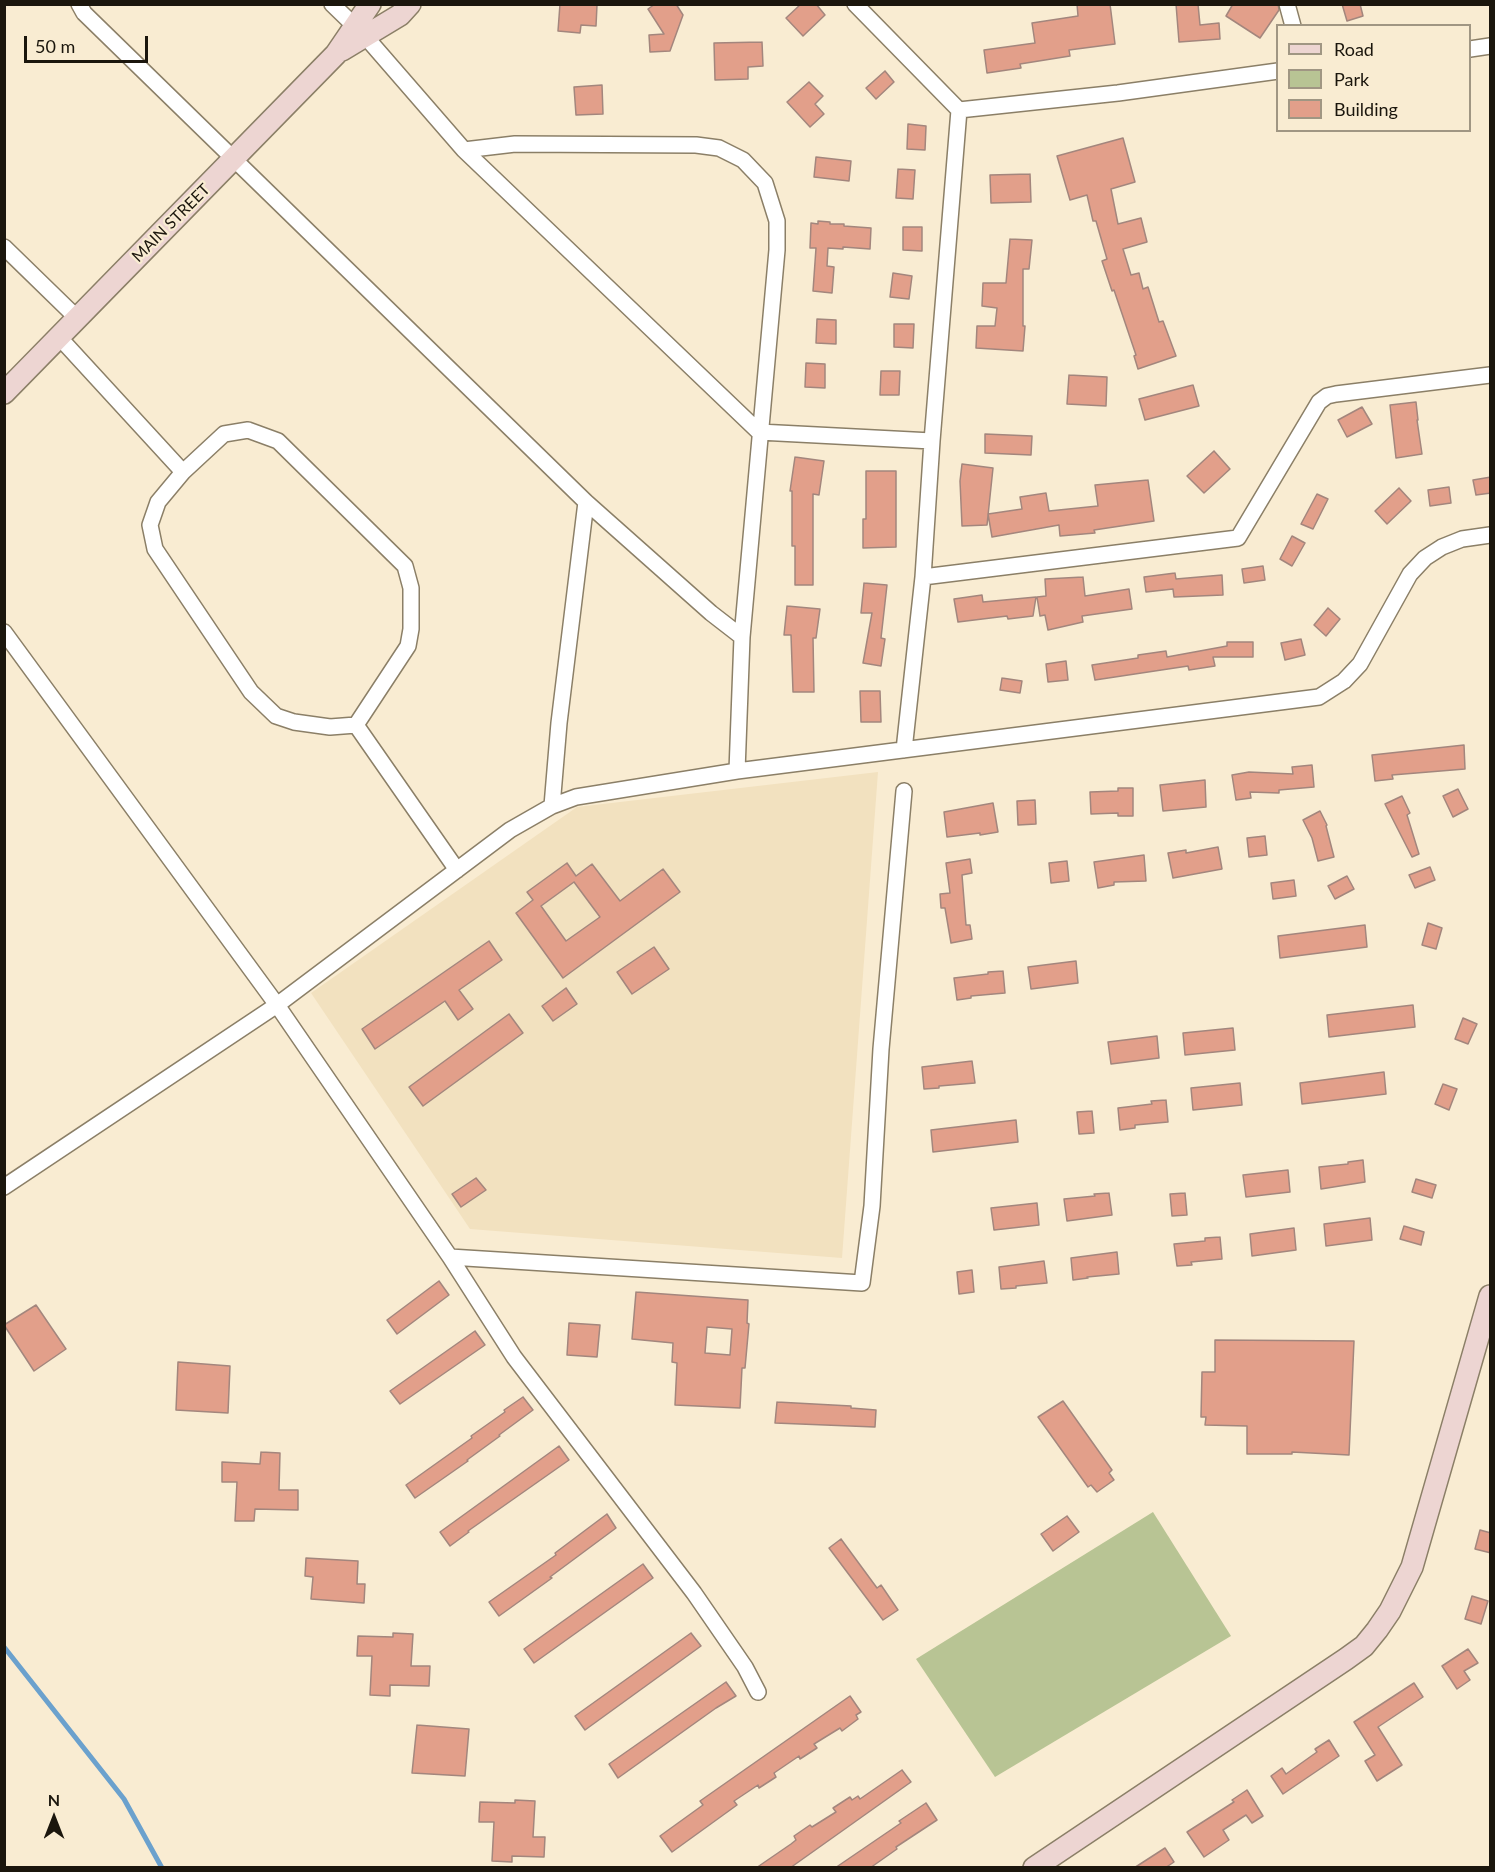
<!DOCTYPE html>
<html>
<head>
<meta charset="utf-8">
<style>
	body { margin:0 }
	#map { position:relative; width:1495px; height:1872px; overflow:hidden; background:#f9ecd2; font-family:Lato,sans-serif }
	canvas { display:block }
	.frame { position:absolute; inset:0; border:6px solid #1b160d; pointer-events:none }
	.legend { position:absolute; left:1276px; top:24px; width:195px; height:108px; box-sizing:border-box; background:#f9ecd2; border:2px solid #a09683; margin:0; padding:8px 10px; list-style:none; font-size:18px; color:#1b160d }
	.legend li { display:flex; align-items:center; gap:12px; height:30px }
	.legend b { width:30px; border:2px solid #a09683 }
	.north { position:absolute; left:24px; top:1788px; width:60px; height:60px; -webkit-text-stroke:4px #f9ecd2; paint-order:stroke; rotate:0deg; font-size:16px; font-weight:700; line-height:24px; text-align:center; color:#1b160d }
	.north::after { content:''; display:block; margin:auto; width:21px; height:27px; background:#1b160d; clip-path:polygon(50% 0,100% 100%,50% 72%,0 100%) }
	.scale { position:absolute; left:24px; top:36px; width:124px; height:27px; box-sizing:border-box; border:3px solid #1b160d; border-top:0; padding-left:8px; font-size:18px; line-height:21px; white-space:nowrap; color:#1b160d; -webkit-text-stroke:4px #f9ecd2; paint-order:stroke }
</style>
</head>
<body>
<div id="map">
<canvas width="1495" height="1872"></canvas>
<div class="frame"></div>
<ul class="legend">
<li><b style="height:8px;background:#edd5d2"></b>Road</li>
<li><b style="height:16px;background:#b8c494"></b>Park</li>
<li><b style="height:16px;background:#e29f8a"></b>Building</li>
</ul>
<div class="north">N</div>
<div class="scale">50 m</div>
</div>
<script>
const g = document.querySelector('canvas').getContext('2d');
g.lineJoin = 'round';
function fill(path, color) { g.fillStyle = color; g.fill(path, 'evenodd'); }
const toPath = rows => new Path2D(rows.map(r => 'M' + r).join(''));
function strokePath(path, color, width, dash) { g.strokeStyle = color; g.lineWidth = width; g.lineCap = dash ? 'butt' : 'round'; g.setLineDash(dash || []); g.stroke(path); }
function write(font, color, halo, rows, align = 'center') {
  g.font = font + ' Lato,sans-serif'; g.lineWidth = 4.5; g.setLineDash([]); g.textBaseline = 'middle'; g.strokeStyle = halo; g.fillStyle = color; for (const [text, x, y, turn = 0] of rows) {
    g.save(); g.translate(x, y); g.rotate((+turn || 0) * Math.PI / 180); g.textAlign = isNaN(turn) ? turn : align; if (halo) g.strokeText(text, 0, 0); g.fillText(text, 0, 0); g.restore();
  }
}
fill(toPath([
	[878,772,842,1258,470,1229,311,993,577,807]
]), '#f2e1bf');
fill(toPath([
	[1153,1512,1231,1636,995,1777,916,1659]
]), '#b8c494');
strokePath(toPath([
	[4,1647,124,1799,162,1868]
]), '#6ba1cd', 5);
const building = toPath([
	[560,4,597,5,596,26,581,25,580,33,558,31,560,4],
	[655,4,676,4,683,15,670,51,650,52,649,35,664,34,648,9,655,4],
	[801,4,816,4,825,15,803,36,786,18,801,4],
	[1077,4,1110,4,1115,44,1069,50,1070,56,1020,64,1021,68,987,73,984,50,1035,43,1032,23,1078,16,1077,4],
	[1176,4,1198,4,1200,25,1219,23,1220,39,1179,42,1176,4],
	[1233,4,1278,4,1279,10,1260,38,1226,16,1233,4],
	[1342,4,1360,4,1363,16,1347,21,1342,4],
	[762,42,763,66,748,67,748,79,715,80,714,43,762,42],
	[885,71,894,82,876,99,866,88,885,71],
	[809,82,823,96,815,104,824,114,810,127,787,102,809,82],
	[602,85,603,114,576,115,574,87,602,85],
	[908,124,926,126,925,150,907,149,908,124],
	[1123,138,1135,182,1111,189,1118,224,1141,218,1147,242,1123,249,1131,275,1139,273,1143,289,1148,287,1159,322,1163,321,1176,356,1138,369,1134,356,1136,355,1114,290,1112,291,1102,261,1107,259,1096,221,1093,221,1087,195,1070,200,1057,156,1123,138],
	[816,157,851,161,849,181,814,177,816,157],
	[898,169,915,170,913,199,896,198,898,169],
	[1030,174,1031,202,991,203,990,175,1030,174],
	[818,221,830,222,830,224,844,224,844,226,871,228,870,249,843,247,843,249,828,248,827,266,834,267,832,293,813,291,816,248,810,248,811,223,818,224,818,221],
	[903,227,922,227,922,251,903,250,903,227],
	[1010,239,1032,240,1029,269,1023,269,1023,326,1025,326,1023,351,976,348,977,326,995,326,997,308,982,306,983,283,1006,283,1010,239],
	[893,273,912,276,909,299,890,297,893,273],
	[817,319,836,320,836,344,816,343,817,319],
	[894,324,914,324,913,348,894,347,894,324],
	[806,363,825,364,825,388,805,387,806,363],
	[881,371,900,371,899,395,880,395,881,371],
	[1069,375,1107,377,1106,406,1067,404,1069,375],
	[1193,385,1199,406,1145,420,1139,399,1193,385],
	[1416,402,1418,420,1417,420,1422,454,1396,458,1390,405,1416,402],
	[1362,407,1372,424,1347,437,1338,420,1362,407],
	[985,434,1032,436,1031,455,985,453,985,434],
	[1214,451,1230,469,1204,493,1187,476,1214,451],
	[795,457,824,461,819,495,813,494,813,585,795,585,795,546,792,546,792,491,790,491,795,457],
	[962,464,993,468,987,525,962,526,960,481,962,464],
	[866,471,896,471,896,547,863,548,863,519,866,519,866,471],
	[1491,477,1491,493,1476,495,1473,480,1491,477],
	[1148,480,1154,521,1094,530,1095,533,1060,536,1059,525,992,537,988,514,1022,509,1020,497,1046,493,1049,511,1098,506,1095,485,1148,480],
	[1449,487,1451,503,1430,506,1428,490,1449,487],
	[1399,488,1411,501,1387,524,1375,511,1399,488],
	[1317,494,1328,499,1313,529,1301,524,1317,494],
	[1292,536,1305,543,1292,566,1280,559,1292,536],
	[1263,566,1265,580,1244,583,1242,569,1263,566],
	[1175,573,1176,579,1222,575,1223,595,1174,597,1173,589,1146,592,1144,577,1175,573],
	[1083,577,1085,596,1129,589,1132,609,1082,616,1083,622,1048,630,1045,615,1040,616,1037,597,1046,596,1045,579,1083,577],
	[864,583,887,585,881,638,885,639,881,666,863,663,872,613,861,613,864,583],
	[982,595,983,602,1036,597,1033,616,1008,619,1007,616,958,622,954,599,982,595],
	[787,606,820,609,816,638,813,638,814,692,793,692,791,635,784,635,787,606],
	[1328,608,1340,619,1326,636,1314,625,1328,608],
	[1301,639,1305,655,1285,660,1281,643,1301,639],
	[1227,642,1253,642,1253,657,1213,657,1215,666,1189,670,1188,666,1095,680,1092,665,1138,658,1138,655,1166,651,1167,657,1227,646,1227,642],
	[1066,661,1068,680,1048,682,1046,664,1066,661],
	[1002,678,1022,681,1020,693,1000,690,1002,678],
	[860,691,880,691,881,722,861,722,860,691],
	[1464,745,1465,769,1392,775,1393,779,1375,781,1372,755,1464,745],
	[1312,765,1314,787,1279,790,1279,793,1250,792,1251,798,1236,800,1232,775,1249,772,1293,774,1292,767,1312,765],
	[1205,780,1206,807,1163,811,1160,785,1205,780],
	[1118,788,1133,788,1133,816,1118,816,1118,813,1091,814,1090,792,1118,791,1118,788],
	[1458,789,1468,809,1453,817,1443,796,1458,789],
	[1402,796,1410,813,1407,815,1419,854,1412,857,1385,804,1402,796],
	[1035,800,1036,824,1018,825,1017,801,1035,800],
	[993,803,998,832,980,835,980,833,947,837,944,812,993,803],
	[1320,811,1327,825,1326,826,1334,857,1318,861,1312,838,1303,820,1320,811],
	[1265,836,1267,855,1249,857,1247,838,1265,836],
	[1218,847,1222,869,1173,878,1168,853,1186,850,1186,853,1218,847],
	[1144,855,1146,881,1114,882,1114,885,1098,888,1094,862,1144,855],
	[970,859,972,873,962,875,966,925,970,925,972,939,951,943,945,908,941,908,940,894,950,893,946,863,970,859],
	[1067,861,1069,881,1051,883,1049,863,1067,861],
	[567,863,576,876,592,864,620,901,663,869,680,892,563,978,516,913,533,900,527,892,567,863],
	[574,882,600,917,566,941,541,906,574,882],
	[1430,867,1435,880,1415,888,1409,875,1430,867],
	[1347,876,1354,889,1335,899,1328,886,1347,876],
	[1294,880,1296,896,1273,899,1271,883,1294,880],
	[1428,923,1442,928,1436,949,1422,945,1428,923],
	[1365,925,1367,947,1280,958,1278,936,1365,925],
	[489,941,502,960,459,990,473,1009,458,1020,445,1001,375,1049,362,1029,489,941],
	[654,947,669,969,632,994,617,972,654,947],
	[1076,961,1078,983,1031,989,1028,967,1076,961],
	[1003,971,1005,993,971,996,971,998,957,1000,954,978,988,974,988,972,1003,971],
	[566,988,577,1004,553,1021,542,1006,566,988],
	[1413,1005,1415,1027,1329,1037,1327,1015,1413,1005],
	[509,1014,523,1033,423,1106,409,1087,509,1014],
	[1463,1018,1477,1024,1468,1044,1455,1039,1463,1018],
	[1233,1028,1235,1050,1185,1055,1183,1033,1233,1028],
	[1157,1036,1159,1058,1111,1064,1108,1042,1157,1036],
	[972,1061,975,1083,939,1086,939,1088,924,1089,922,1067,972,1061],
	[1384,1072,1386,1094,1302,1104,1300,1083,1384,1072],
	[1240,1083,1242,1105,1193,1110,1191,1088,1240,1083],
	[1443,1084,1457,1089,1449,1110,1435,1104,1443,1084],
	[1166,1100,1168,1122,1135,1125,1135,1128,1120,1130,1118,1108,1152,1104,1151,1101,1166,1100],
	[1092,1111,1094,1133,1079,1134,1077,1112,1092,1111],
	[1016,1120,1018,1142,933,1152,931,1130,1016,1120],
	[1363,1160,1365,1182,1321,1189,1319,1167,1348,1164,1348,1162,1363,1160],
	[1288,1170,1290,1192,1246,1197,1243,1175,1288,1170],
	[476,1178,486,1190,461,1207,452,1194,476,1178],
	[1416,1179,1436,1185,1432,1198,1412,1192,1416,1179],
	[1109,1193,1112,1215,1067,1221,1064,1199,1095,1196,1094,1194,1109,1193],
	[1185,1193,1187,1215,1172,1216,1170,1194,1185,1193],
	[1037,1203,1039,1225,994,1230,991,1208,1037,1203],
	[1370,1218,1372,1240,1326,1246,1324,1224,1370,1218],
	[1404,1226,1424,1232,1421,1245,1400,1239,1404,1226],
	[1294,1228,1296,1250,1252,1256,1250,1234,1294,1228],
	[1220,1237,1222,1259,1191,1262,1192,1265,1177,1266,1174,1244,1205,1241,1205,1238,1220,1237],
	[1117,1252,1119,1274,1087,1277,1088,1278,1073,1280,1071,1258,1117,1252],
	[1044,1261,1047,1283,1016,1286,1016,1288,1001,1289,999,1267,1044,1261],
	[972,1270,974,1292,959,1294,957,1272,972,1270],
	[439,1281,449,1295,397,1334,387,1320,439,1281],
	[636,1292,748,1300,747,1323,749,1324,745,1368,742,1368,740,1408,675,1405,677,1363,672,1362,673,1343,632,1339,636,1292],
	[707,1327,732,1329,730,1355,705,1353,707,1327],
	[36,1305,66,1349,34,1371,4,1325,36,1305],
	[569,1323,600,1325,597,1357,567,1355,569,1323],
	[475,1331,485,1345,400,1404,390,1391,475,1331],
	[1215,1340,1354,1341,1349,1455,1292,1452,1292,1454,1247,1454,1247,1426,1205,1425,1206,1417,1201,1417,1202,1372,1215,1372,1215,1340],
	[178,1362,230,1366,228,1413,176,1410,178,1362],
	[523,1397,533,1410,499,1435,500,1436,467,1460,468,1461,415,1498,406,1485,472,1438,471,1436,505,1412,504,1410,523,1397],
	[1063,1401,1112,1470,1109,1473,1114,1480,1097,1492,1091,1485,1088,1487,1038,1417,1063,1401],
	[777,1402,851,1406,851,1408,876,1410,875,1427,775,1423,777,1402],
	[559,1446,569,1460,468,1531,469,1532,450,1546,440,1532,559,1446],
	[261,1452,280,1453,279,1490,298,1490,298,1510,255,1509,254,1521,235,1521,237,1482,222,1482,222,1462,260,1464,261,1452],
	[607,1514,616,1528,550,1577,552,1578,499,1616,489,1602,556,1555,555,1553,607,1514],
	[1067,1516,1079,1532,1053,1551,1041,1534,1067,1516],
	[1480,1530,1491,1533,1491,1553,1475,1549,1480,1530],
	[841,1539,877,1588,881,1585,898,1610,883,1620,829,1548,841,1539],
	[306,1558,358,1561,357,1584,365,1584,364,1603,311,1599,313,1577,305,1576,306,1558],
	[643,1564,653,1578,534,1663,524,1649,643,1564],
	[1472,1596,1488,1601,1481,1624,1465,1619,1472,1596],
	[393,1633,413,1634,411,1666,430,1666,429,1686,390,1685,390,1696,370,1695,372,1656,357,1656,358,1636,393,1637,393,1633],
	[691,1633,701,1646,585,1730,575,1716,691,1633],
	[1468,1649,1478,1663,1464,1671,1470,1680,1457,1689,1442,1666,1468,1649],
	[726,1682,736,1696,716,1708,618,1778,609,1764,726,1682],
	[1414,1683,1423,1697,1378,1727,1402,1765,1377,1781,1365,1761,1375,1755,1354,1722,1414,1683],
	[850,1696,861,1712,856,1715,858,1719,842,1731,840,1728,814,1744,817,1748,800,1759,799,1756,774,1773,776,1777,759,1788,758,1785,734,1801,737,1805,672,1852,660,1836,703,1805,700,1801,850,1696],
	[417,1725,469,1729,465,1776,412,1773,417,1725],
	[1329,1740,1339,1756,1283,1794,1271,1776,1282,1768,1286,1774,1317,1752,1315,1749,1329,1740],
	[902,1770,911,1782,790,1868,756,1868,791,1844,796,1840,794,1836,810,1825,812,1827,836,1812,833,1808,850,1797,852,1800,858,1796,860,1799,902,1770],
	[1247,1790,1263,1816,1252,1823,1246,1815,1223,1830,1229,1840,1204,1857,1187,1832,1234,1802,1232,1800,1247,1790],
	[515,1800,535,1801,533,1837,545,1837,544,1857,512,1856,512,1862,492,1861,494,1822,479,1822,480,1802,515,1803,515,1800],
	[926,1803,937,1820,896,1847,897,1849,870,1868,835,1868,901,1823,899,1821,926,1803],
	[1165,1848,1174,1862,1165,1868,1134,1868,1165,1848]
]);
fill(building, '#e29f8a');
strokePath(building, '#a3867d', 1.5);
const street = toPath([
	[79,4,84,13,586,502,711,613,742,637],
	[332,4,365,36,464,150,759,432,932,441],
	[855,4,959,110,1118,93,1278,71],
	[1287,4,1293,26],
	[1470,49,1490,46],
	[464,150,515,144,696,145,719,148,743,160,765,183,777,221,777,250,742,637,737,771],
	[4,247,77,318],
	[59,337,183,472],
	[248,430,278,441,405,566,411,588,411,629,408,646,356,725,330,727,294,722,276,716,251,692,155,549,150,525,158,502,183,472,224,434,248,430],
	[923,577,1238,538,1319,402,1327,396,1336,394,1490,375],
	[4,632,277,1005,450,1257,514,1357,694,1593,745,1667,758,1692],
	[356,725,457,870],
	[904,750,923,577,932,441,959,110],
	[552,806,559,723,586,502],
	[4,1187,277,1005,510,830,552,806,576,797,737,771,1319,697,1344,681,1360,664,1410,574,1425,558,1442,547,1462,539,1490,535],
	[450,1257,862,1283,872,1206,881,1049,904,791]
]);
const secondary = toPath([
	[342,50,400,15,410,4],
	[4,393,336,54,370,4],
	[1034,1868,1346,1659,1364,1646,1377,1630,1390,1611,1412,1567,1490,1296]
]);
strokePath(street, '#8b7f67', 18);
strokePath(secondary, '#8b7f67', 24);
strokePath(street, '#fff', 15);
strokePath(secondary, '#edd5d2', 21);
write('16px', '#1b160d', '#f9ecd2', [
	["MAIN STREET",171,223,-45]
]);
</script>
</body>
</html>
